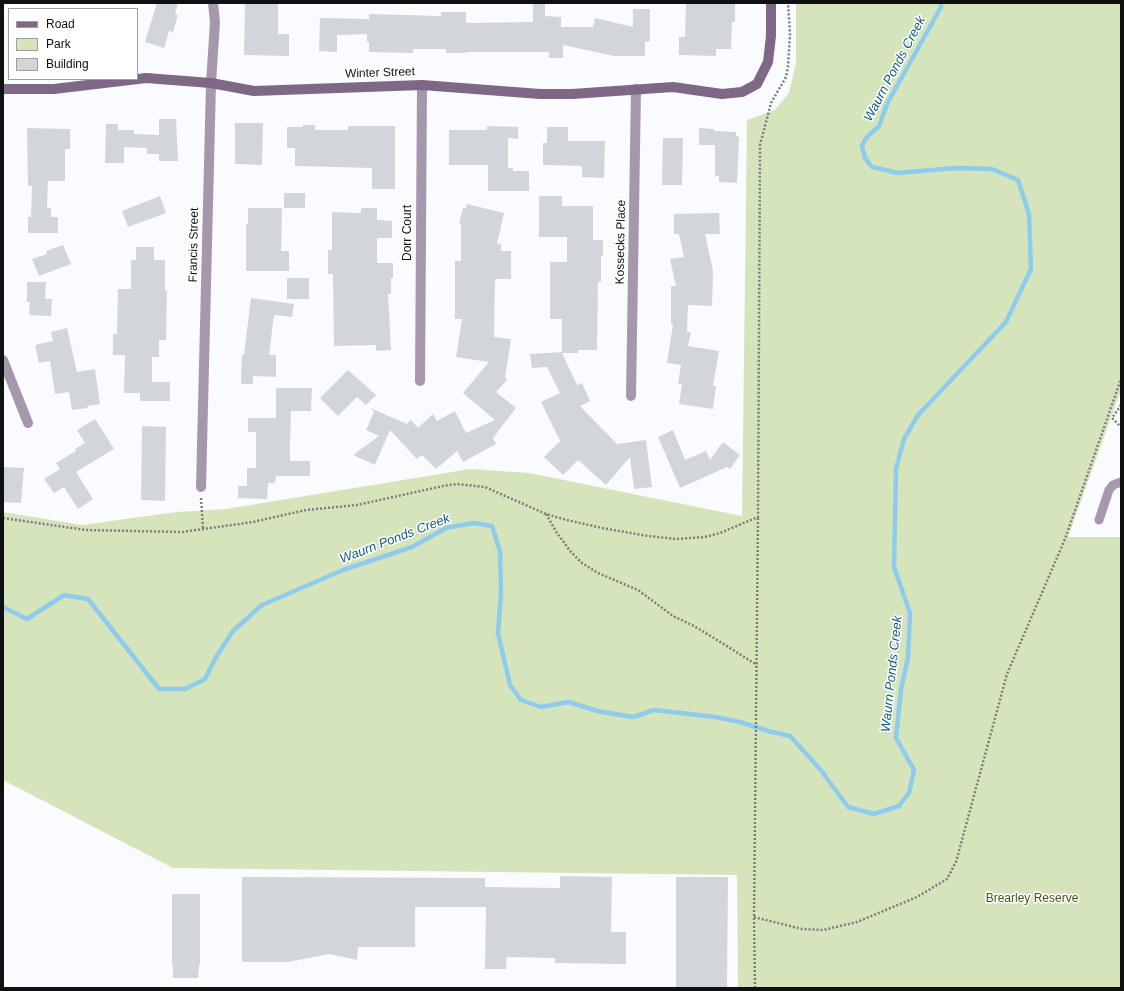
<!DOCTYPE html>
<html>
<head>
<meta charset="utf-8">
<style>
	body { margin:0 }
	#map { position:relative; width:1124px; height:991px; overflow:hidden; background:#f9fbfe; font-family:Helvetica,sans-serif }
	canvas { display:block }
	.frame { position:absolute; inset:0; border:4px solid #0e1011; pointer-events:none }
	.legend { position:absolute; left:8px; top:8px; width:130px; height:72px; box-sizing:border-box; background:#fff; border:1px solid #9f9fa0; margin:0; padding:5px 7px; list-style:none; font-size:12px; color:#0e1011 }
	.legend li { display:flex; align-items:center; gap:8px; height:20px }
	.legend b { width:20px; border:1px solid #9f9fa0 }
</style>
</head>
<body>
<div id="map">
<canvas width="1124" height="991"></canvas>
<div class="frame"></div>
<ul class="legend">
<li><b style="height:5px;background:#7f6886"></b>Road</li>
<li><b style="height:11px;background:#d6e4bb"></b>Park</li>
<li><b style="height:11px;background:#d2d6db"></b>Building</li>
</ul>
</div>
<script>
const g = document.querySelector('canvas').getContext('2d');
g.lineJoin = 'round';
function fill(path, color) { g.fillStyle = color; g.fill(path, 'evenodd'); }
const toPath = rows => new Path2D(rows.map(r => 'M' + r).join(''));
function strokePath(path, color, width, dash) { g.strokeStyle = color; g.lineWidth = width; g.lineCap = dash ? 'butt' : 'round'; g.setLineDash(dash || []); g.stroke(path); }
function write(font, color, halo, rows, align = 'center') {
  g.font = font + ' Helvetica,sans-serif'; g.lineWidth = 3; g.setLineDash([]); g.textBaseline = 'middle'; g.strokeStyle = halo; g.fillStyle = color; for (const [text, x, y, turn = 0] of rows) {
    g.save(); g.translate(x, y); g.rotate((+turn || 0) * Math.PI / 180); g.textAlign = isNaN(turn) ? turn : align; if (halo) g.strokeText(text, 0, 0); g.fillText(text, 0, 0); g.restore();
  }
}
fill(toPath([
	[796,3,1121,3,1121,390,1068,537,1121,537,1121,988,738,988,737,875,173,868,3,780,3,512,82,525,177,512,226,509,470,469,529,473,742,516,747,120,775,110,789,93,796,63]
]), '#d6e4bb');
strokePath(toPath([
	[3,607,27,619,64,595,88,599,159,689,185,689,205,679,216,657,233,631,262,605,343,570,412,547,446,528,474,523,492,526,500,551,501,592,498,633,510,685,521,700,541,707,569,702,597,711,633,717,654,710,715,717,740,722,768,731,790,736,820,769,848,807,874,814,899,806,909,793,914,770,896,738,901,689,908,658,910,613,894,567,896,469,904,439,918,415,1006,322,1031,269,1029,214,1018,180,992,169,956,168,898,173,872,167,865,158,862,146,866,138,879,126,888,102,941,7,941,3]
]), '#8ecced', 4.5);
fill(toPath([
	[157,3,178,3,175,14,178,15,173,32,169,31,164,48,145,42],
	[245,3,278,3,278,34,289,34,289,56,244,55],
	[533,3,545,3,545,16,561,17,561,27,593,27,595,18,633,27,633,9,650,9,650,41,645,42,645,56,614,56,563,45,563,58,549,58,549,52,466,52,466,53,446,53,446,49,413,49,413,53,369,52,369,42,367,42,367,34,337,35,337,52,319,51,320,18,369,19,369,14,441,16,441,12,466,12,466,23,533,22],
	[686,3,735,3,735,22,732,22,731,49,716,49,716,56,679,55,679,37,685,37],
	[159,119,176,119,178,161,159,161,159,154,147,154,147,148,124,147,124,163,105,163,106,124,118,124,118,130,134,130,134,134,159,135],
	[235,123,263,123,262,165,235,164],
	[303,125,315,125,315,130,348,130,348,126,395,126,395,189,372,189,372,168,295,166,295,148,287,148,287,127,303,127],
	[487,126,518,127,518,139,508,138,508,168,513,168,513,171,529,171,529,191,488,191,488,165,449,165,449,130,487,130],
	[547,127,568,127,568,141,605,141,604,178,582,177,582,166,543,165,543,143,547,143],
	[27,128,70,129,70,149,65,149,65,181,48,181,47,208,51,208,51,217,58,217,58,233,28,233,28,217,31,217,32,186,28,186],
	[699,128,714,129,714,131,736,132,736,136,739,137,737,183,719,182,719,176,715,176,715,145,699,145],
	[663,138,683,138,682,185,662,185],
	[284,193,305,193,305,208,284,208],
	[160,196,166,213,128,227,122,211],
	[539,196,562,196,562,206,593,206,593,240,603,240,603,256,601,256,601,282,598,282,597,350,578,350,578,353,562,353,577,385,582,383,590,401,580,406,617,444,646,440,652,487,634,489,630,457,606,485,578,460,563,475,544,457,559,442,561,443,541,402,560,393,547,367,532,368,530,354,562,352,562,319,550,319,550,262,567,262,567,237,539,237],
	[467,204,504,213,497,244,501,244,501,251,511,251,511,279,495,279,494,337,511,339,505,378,507,380,496,392,516,408,493,438,496,444,463,462,457,451,436,469,422,455,417,459,390,430,375,465,353,455,379,436,366,430,374,412,370,408,407,424,411,420,418,428,433,414,437,421,455,411,466,433,495,420,463,393,489,362,456,357,462,319,455,319,455,261,461,261,461,224,459,223,463,208,466,208],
	[248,208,282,208,281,251,289,251,289,271,246,271,246,224,248,224],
	[361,208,377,208,377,220,392,221,392,238,377,238,377,263,393,263,393,278,391,278,391,294,388,294,391,350,376,351,376,345,334,346,333,274,328,274,328,250,332,250,332,212,361,213],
	[719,213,720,234,705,234,713,271,712,306,688,305,687,332,691,332,688,346,719,351,713,386,716,386,713,409,679,404,682,384,678,384,681,365,667,363,673,324,671,324,671,286,676,286,670,259,684,257,679,234,674,234,674,214],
	[63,245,71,264,39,276,32,259,47,254,46,251],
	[136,247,154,247,154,260,165,260,165,290,167,290,166,340,159,340,159,357,152,357,152,382,170,382,170,401,140,401,140,393,124,393,125,355,113,355,113,334,117,334,118,289,131,289,131,260,136,260],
	[287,278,309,278,309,299,287,299],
	[27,282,46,282,45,299,52,299,51,316,29,315,30,302,27,302],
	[251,298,294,304,292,317,274,315,269,355,276,355,276,377,253,376,253,384,241,384,242,355,244,355],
	[67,328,77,372,95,369,100,404,87,406,88,408,72,410,69,392,55,394,50,361,39,363,35,345,53,341,51,332],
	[348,370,376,395,366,405,357,397,338,416,320,398],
	[276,388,312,388,311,411,291,411,290,445,290,461,310,461,310,476,276,476,275,483,268,483,267,499,238,498,238,486,247,486,247,468,256,468,256,432,248,432,248,418,276,418],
	[95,419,114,449,76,472,93,499,78,509,64,487,54,493,44,479,60,469,56,463,76,451,75,449,85,443,77,430],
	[142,426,166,427,165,501,141,500],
	[673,430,685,460,706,451,710,460,723,442,740,455,730,469,727,467,680,488,658,437],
	[4,467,24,468,21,503,3,502],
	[560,876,612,877,611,932,626,932,626,964,555,963,555,958,507,957,506,969,485,969,486,907,415,907,415,947,358,947,357,960,329,954,288,962,242,962,242,877,485,878,485,887,560,888],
	[676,877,728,877,727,988,676,988],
	[172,894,200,894,200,965,199,965,198,978,173,978,173,965,172,965]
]), '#d2d6db');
strokePath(toPath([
	[1121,405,1112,418,1121,427],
	[201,498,203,529],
	[546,514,557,533,571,552,582,563,598,573,638,590,673,616,694,626,722,643,757,665],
	[3,518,86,530,182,532,253,522,306,510,357,505,443,486,457,484,485,487,546,514,567,520,602,528,648,536,676,539,705,537,720,533,758,517,760,145,771,103,786,77,788,67,790,34,788,3],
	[754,917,802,929,823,930,857,922,917,897,947,879,956,862,1007,674,1065,539,1121,379],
	[755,988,754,917,758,517]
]), '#7b7d7f', 2.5, [2, 2]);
strokePath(toPath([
	[1099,520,1109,490,1113,485,1121,482]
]), '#a797ac', 9);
strokePath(toPath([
	[3,360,28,423],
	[420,381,422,85],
	[631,396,636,89],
	[201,487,211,83,215,22,213,3]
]), '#a797ac', 10);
strokePath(toPath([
	[3,89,54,89,146,78,211,83,254,91,422,85,540,94,572,94,673,87,722,94,742,92,757,84,768,62,771,36,771,3]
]), '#7f6886', 10);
write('12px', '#0e1011', '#fff', [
	["Winter Street",380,73,-2],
	["Dorr Court",408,233,-90],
	["Kossecks Place",621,242,-89],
	["Francis Street",194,245,-89]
]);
write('12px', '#465519', '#fff', [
	["Brearley Reserve",1032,899]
]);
write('italic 13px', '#115e7e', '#fff', [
	["Waurn Ponds Creek",895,69,-62],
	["Waurn Ponds Creek",395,539,-21],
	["Waurn Ponds Creek",892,674,-84]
]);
</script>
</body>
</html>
